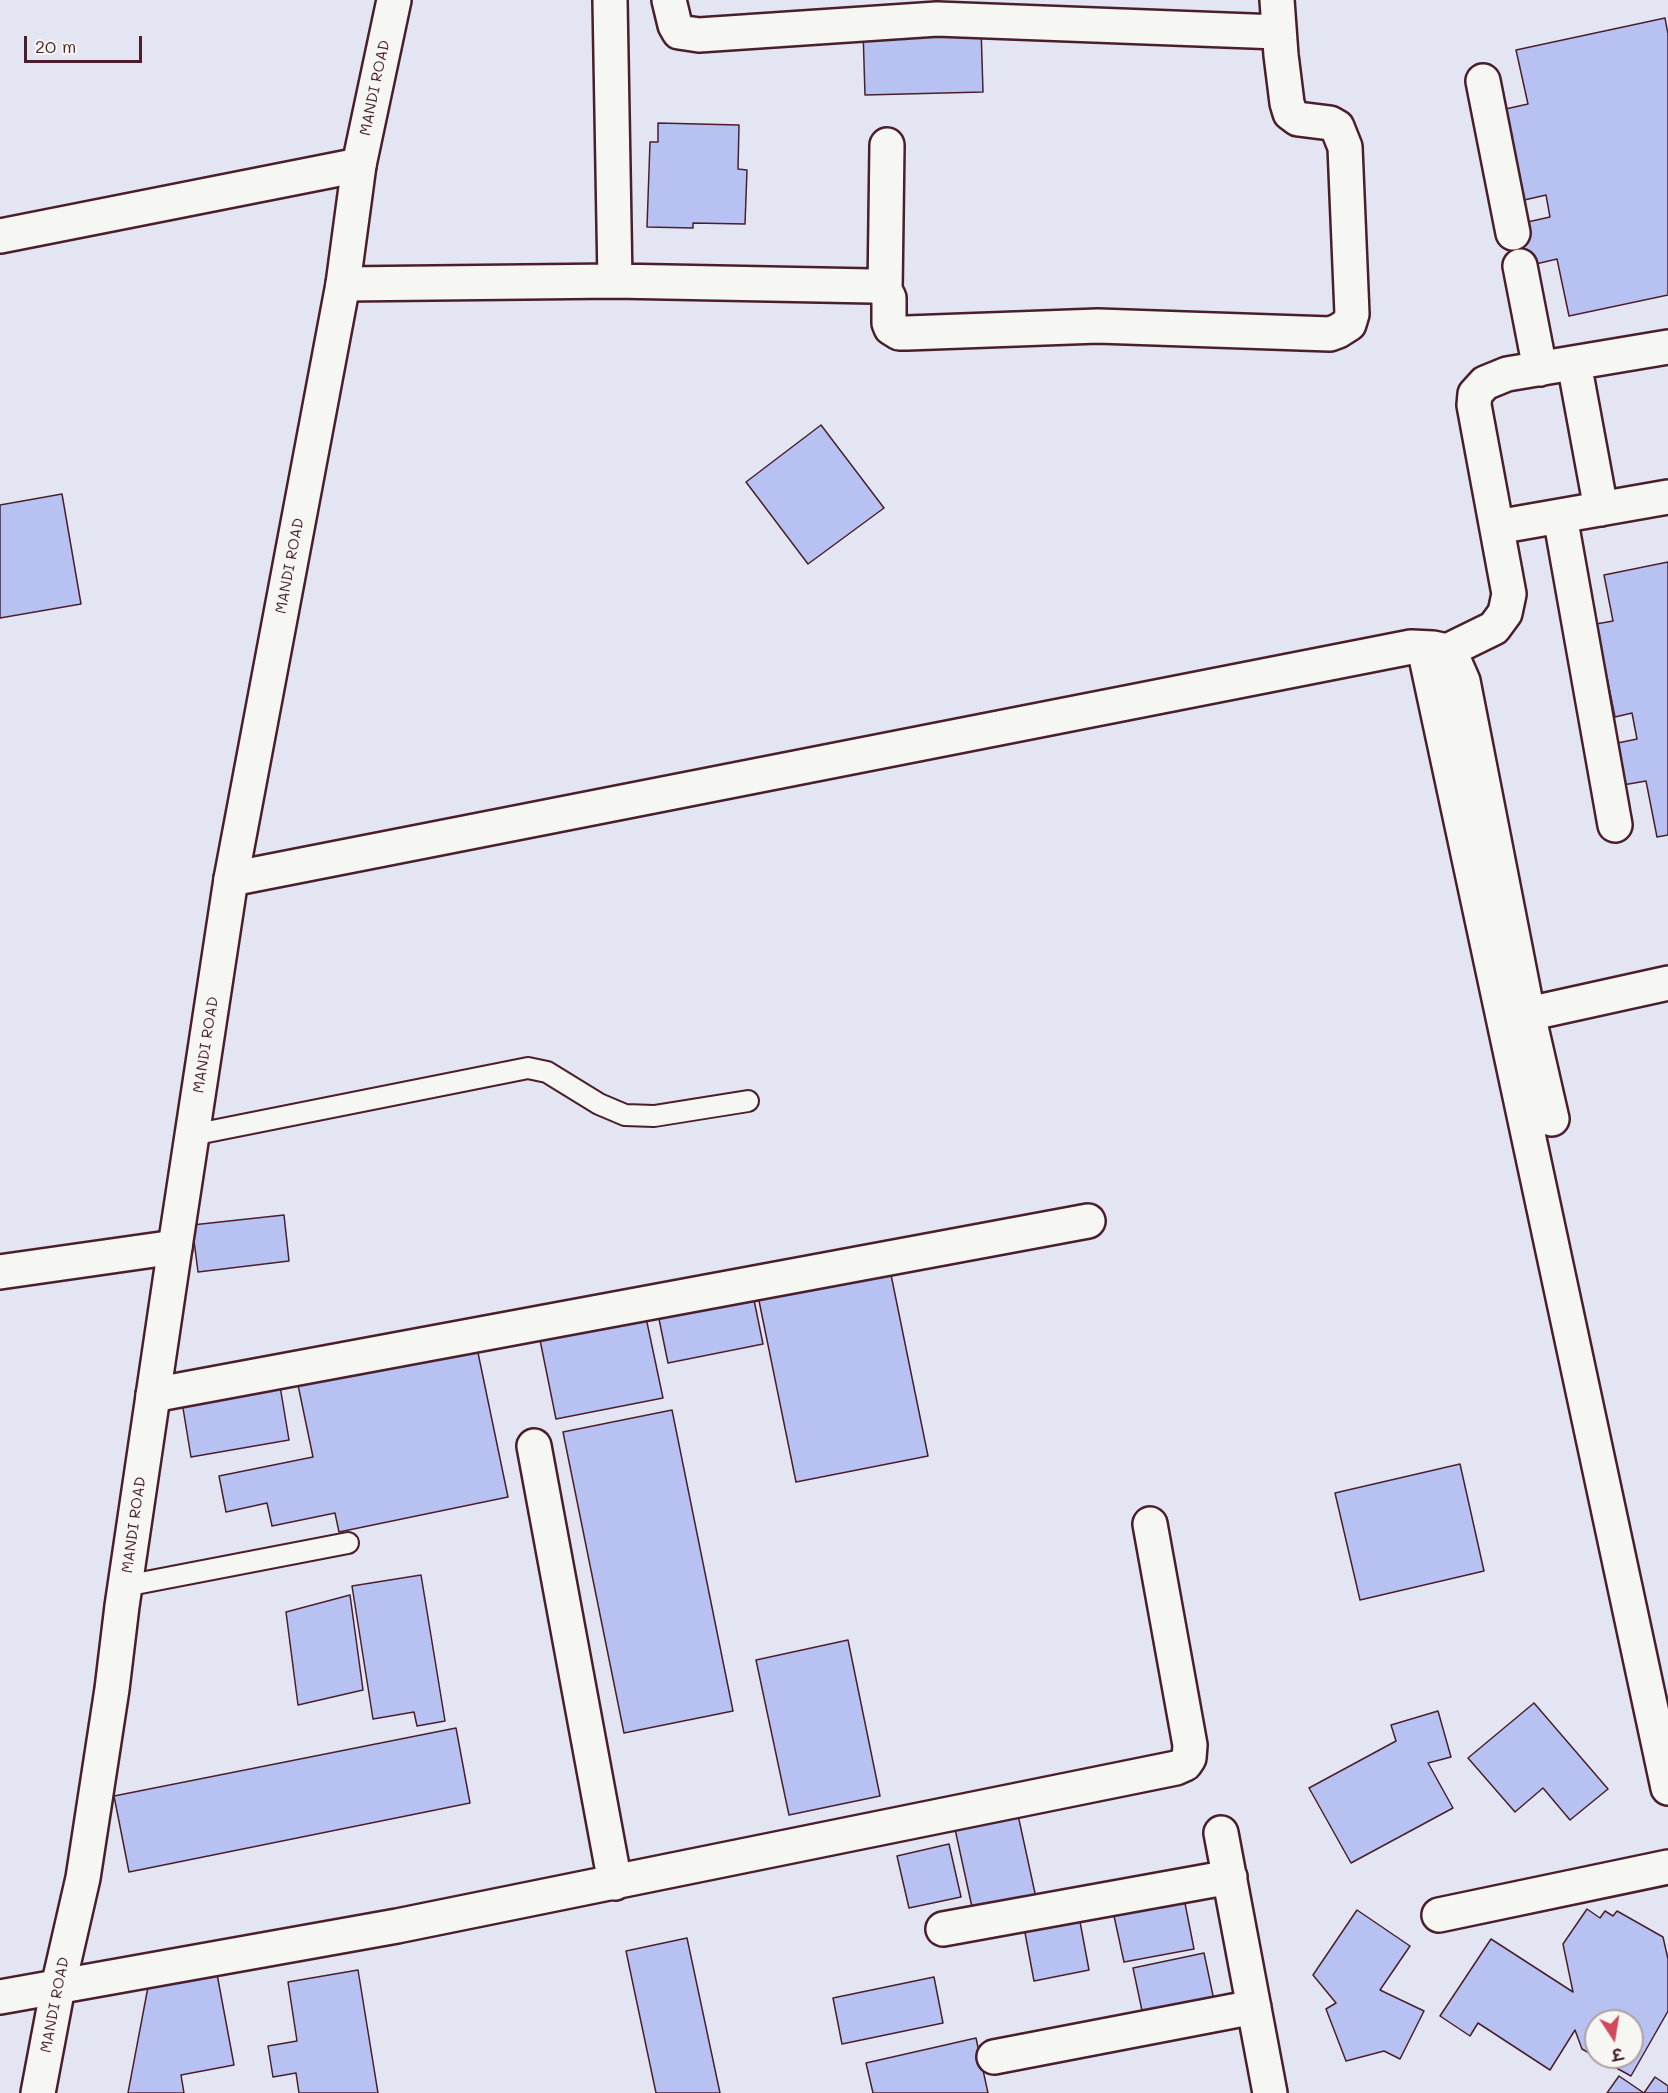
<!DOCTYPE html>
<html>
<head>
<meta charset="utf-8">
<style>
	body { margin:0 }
	#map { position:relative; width:1668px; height:2093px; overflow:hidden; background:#e3e6f2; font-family:Mali,"Playpen Sans Deva",sans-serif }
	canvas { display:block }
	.north { position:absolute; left:1584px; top:2009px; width:60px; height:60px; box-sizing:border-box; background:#f6f6f2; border:2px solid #b1a0a2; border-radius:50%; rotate:168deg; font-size:16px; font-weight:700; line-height:24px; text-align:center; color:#4a1f2b }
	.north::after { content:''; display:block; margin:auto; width:21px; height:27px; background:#d1495b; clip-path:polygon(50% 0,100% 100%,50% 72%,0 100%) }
	.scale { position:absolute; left:24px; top:36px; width:118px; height:27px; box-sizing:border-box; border:3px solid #4a1f2b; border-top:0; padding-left:8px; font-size:18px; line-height:21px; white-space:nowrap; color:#4a1f2b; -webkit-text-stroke:4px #f6f6f2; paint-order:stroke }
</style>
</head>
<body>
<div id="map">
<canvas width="1668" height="2093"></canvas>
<div class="north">उ</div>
<div class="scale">20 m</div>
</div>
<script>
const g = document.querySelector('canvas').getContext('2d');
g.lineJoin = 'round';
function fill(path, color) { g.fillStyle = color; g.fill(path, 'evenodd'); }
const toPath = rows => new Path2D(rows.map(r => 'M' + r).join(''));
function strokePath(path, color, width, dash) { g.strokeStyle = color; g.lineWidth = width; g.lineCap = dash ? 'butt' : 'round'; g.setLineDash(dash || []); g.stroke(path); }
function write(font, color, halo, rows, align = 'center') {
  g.font = font + ' Mali,sans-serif'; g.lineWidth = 4.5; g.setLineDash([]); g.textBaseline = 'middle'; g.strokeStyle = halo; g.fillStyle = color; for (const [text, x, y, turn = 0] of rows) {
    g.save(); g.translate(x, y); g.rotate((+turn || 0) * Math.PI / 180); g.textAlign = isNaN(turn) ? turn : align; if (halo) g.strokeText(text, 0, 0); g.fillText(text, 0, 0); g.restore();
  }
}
const building = toPath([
	[1665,18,1668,34,1668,295,1569,316,1557,259,1523,267,1514,225,1550,217,1546,195,1520,201,1501,110,1528,104,1516,50,1665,18],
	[981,27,983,92,865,95,863,30,981,27],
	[658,123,739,125,738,169,747,170,745,224,693,223,693,228,647,227,650,142,658,142,658,123],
	[821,425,884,508,808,564,746,482,821,425],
	[62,494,81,604,0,618,0,505,62,494],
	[1668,562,1668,835,1657,837,1646,781,1617,786,1608,745,1637,739,1632,713,1615,717,1596,624,1613,621,1604,575,1668,562],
	[284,1215,289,1261,198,1272,192,1225,284,1215],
	[889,1265,928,1456,796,1482,757,1291,889,1265],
	[753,1295,763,1344,668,1363,658,1314,753,1295],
	[645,1313,663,1398,556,1419,539,1335,645,1313],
	[477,1348,508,1497,339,1532,335,1513,272,1526,267,1503,226,1512,219,1476,313,1457,298,1385,477,1348],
	[280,1386,289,1440,191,1457,182,1402,280,1386],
	[672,1410,733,1711,624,1733,563,1432,672,1410],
	[1460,1464,1484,1571,1360,1600,1335,1493,1460,1464],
	[421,1575,445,1721,417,1726,414,1712,373,1719,352,1586,421,1575],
	[350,1595,363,1690,298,1705,286,1612,350,1595],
	[848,1640,880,1796,789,1815,756,1660,848,1640],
	[1534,1703,1608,1789,1570,1820,1543,1788,1515,1812,1468,1758,1534,1703],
	[1438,1711,1451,1757,1428,1763,1453,1808,1351,1863,1309,1788,1396,1741,1391,1725,1438,1711],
	[456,1728,470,1803,129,1872,114,1796,456,1728],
	[1018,1815,1038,1907,975,1921,955,1829,1018,1815],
	[949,1844,961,1897,909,1908,897,1856,949,1844],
	[1182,1888,1194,1949,1124,1962,1111,1902,1182,1888],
	[1587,1909,1600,1918,1605,1911,1613,1916,1617,1911,1663,1937,1668,1959,1668,2011,1631,2076,1582,2049,1575,2030,1550,2070,1478,2023,1470,2036,1440,2016,1491,1939,1573,1992,1563,1944,1587,1909],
	[1596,2021,1632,2021,1632,2057,1596,2057,1596,2021],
	[1357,1910,1410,1946,1380,1990,1424,2011,1400,2059,1384,2051,1346,2061,1326,2009,1336,2003,1313,1975,1357,1910],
	[1078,1911,1089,1970,1034,1981,1023,1922,1078,1911],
	[687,1938,720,2093,656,2093,626,1951,687,1938],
	[1204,1953,1215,2005,1144,2020,1133,1968,1204,1953],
	[358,1970,378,2093,299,2093,296,2073,273,2077,268,2046,297,2041,288,1982,358,1970],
	[217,1974,234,2065,181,2075,184,2093,128,2093,148,1987,217,1974],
	[934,1977,943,2023,842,2044,833,1998,934,1977],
	[976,2038,988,2093,873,2093,866,2063,976,2038],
	[1619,2076,1644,2093,1655,2077,1668,2086,1668,2093,1607,2093,1619,2076]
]);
fill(building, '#b7c2f3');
strokePath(building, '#4a1f2b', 1.5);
const service = toPath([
	[192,1135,528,1068,547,1072,599,1104,625,1115,654,1116,748,1101],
	[125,1586,348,1543]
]);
const minor = toPath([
	[610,0,615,281],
	[669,0,675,25,679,32,699,35,937,19,1278,32],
	[1483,81,1513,233],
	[0,236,359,165],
	[1520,266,1540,369],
	[343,284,615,281,872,286,879,287,887,294,889,298,889,323,891,328,899,333,907,333,1098,326,1330,334,1338,331,1349,324,1352,314,1345,147,1337,127,1330,123,1298,119,1290,113,1287,103,1281,55,1277,0],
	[885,291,887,145],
	[1574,363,1601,509],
	[1560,516,1615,825],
	[1497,527,1668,497],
	[1424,648,1668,1788],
	[1447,651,1494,628,1505,613,1509,594,1474,405,1475,394,1485,383,1507,374,1668,347],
	[231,879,1411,647,1433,648,1447,651,1456,665,1463,681,1528,1014,1552,1119],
	[1528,1014,1668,983],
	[0,1272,175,1247],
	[153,1395,1088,1221],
	[534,1446,615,1883],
	[1221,1833,1270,2093],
	[1439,1915,1668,1867],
	[943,1929,1230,1877],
	[0,1997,397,1926,1176,1768,1185,1764,1189,1758,1190,1745,1150,1524],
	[994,2057,1254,2007]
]);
const tertiary = toPath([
	[38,2093,58,1987,83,1878,112,1689,122,1606,175,1247,231,879,343,284,359,165,394,0]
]);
strokePath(service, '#4a1f2b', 24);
strokePath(minor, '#4a1f2b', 38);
strokePath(tertiary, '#4a1f2b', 38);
strokePath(service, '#f6f6f2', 20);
strokePath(minor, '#f6f6f2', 33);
strokePath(tertiary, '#f6f6f2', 33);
write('15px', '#4a1f2b', '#f6f6f2', [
	["MANDI ROAD",375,88,-78],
	["MANDI ROAD",290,566,-79],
	["MANDI ROAD",206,1045,-81],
	["MANDI ROAD",134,1525,-82],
	["MANDI ROAD",55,2005,-79]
]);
</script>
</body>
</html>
